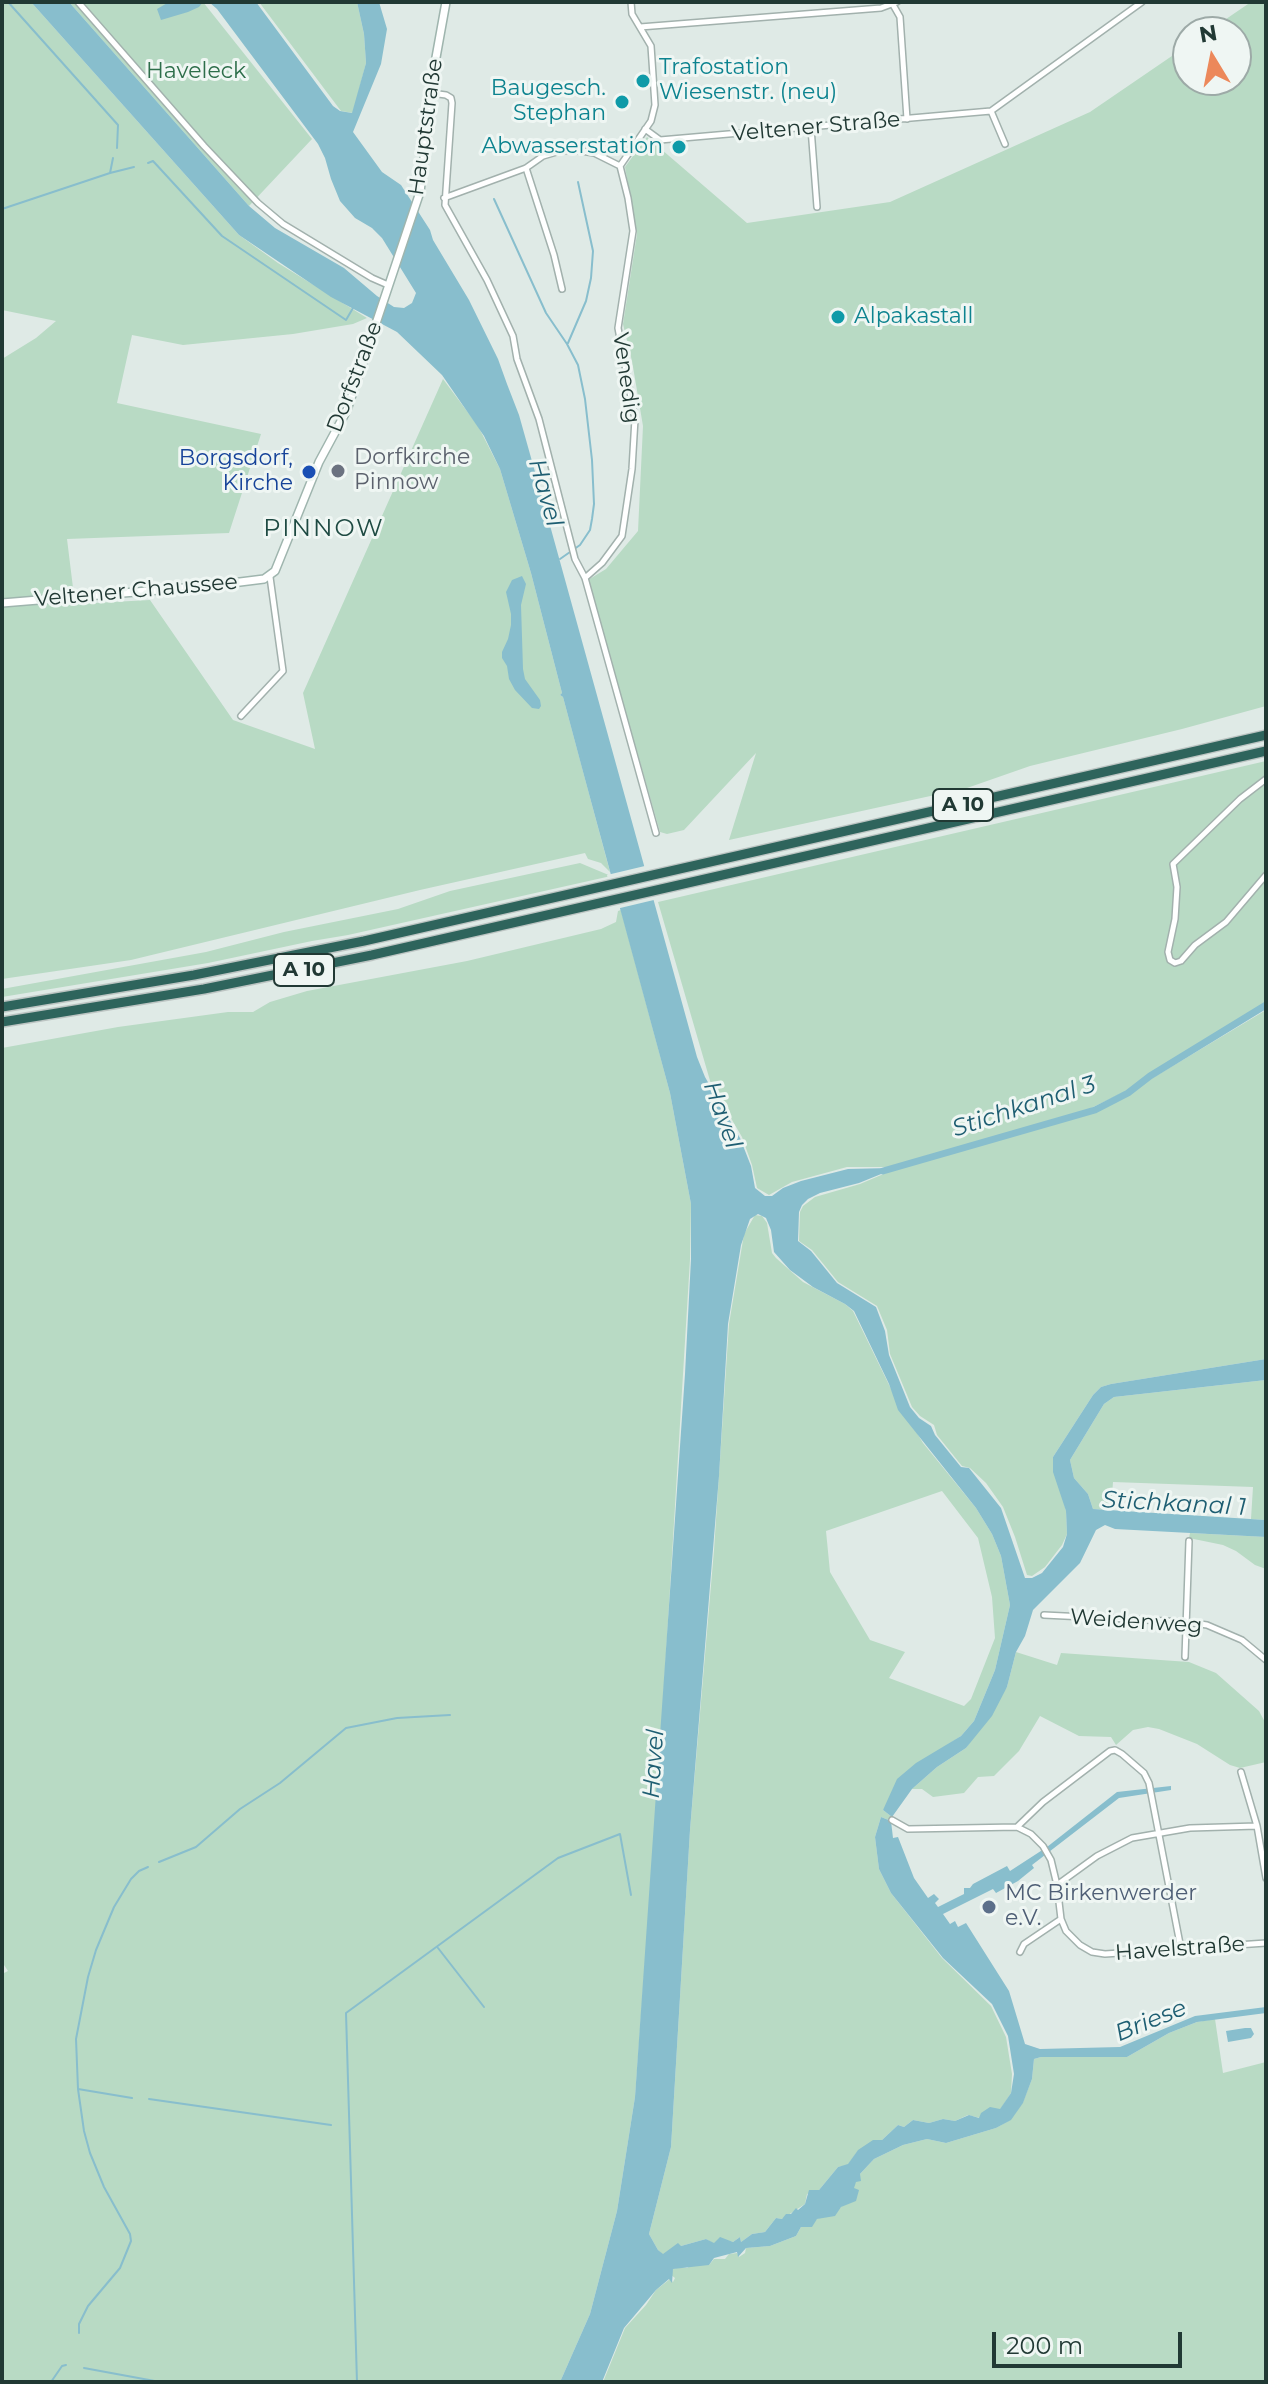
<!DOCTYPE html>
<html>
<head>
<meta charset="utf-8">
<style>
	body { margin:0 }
	#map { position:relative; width:1268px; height:2384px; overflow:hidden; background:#dfeae6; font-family:Montserrat,sans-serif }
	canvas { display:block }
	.frame { position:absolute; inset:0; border:4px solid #213934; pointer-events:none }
	.north { position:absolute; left:1172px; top:16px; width:80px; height:80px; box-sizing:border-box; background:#eff6f3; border:2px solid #9daaa7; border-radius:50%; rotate:350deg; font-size:22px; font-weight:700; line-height:32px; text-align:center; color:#213934 }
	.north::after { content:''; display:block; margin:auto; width:28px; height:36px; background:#ec885a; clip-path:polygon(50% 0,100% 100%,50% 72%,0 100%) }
	.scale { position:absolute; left:992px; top:2332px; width:190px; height:36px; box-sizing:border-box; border:4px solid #213934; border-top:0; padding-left:10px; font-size:24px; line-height:28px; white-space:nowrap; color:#213934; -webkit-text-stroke:6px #eff6f3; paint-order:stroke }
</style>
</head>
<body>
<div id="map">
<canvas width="1268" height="2384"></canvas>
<div class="frame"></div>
<div class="north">N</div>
<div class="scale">200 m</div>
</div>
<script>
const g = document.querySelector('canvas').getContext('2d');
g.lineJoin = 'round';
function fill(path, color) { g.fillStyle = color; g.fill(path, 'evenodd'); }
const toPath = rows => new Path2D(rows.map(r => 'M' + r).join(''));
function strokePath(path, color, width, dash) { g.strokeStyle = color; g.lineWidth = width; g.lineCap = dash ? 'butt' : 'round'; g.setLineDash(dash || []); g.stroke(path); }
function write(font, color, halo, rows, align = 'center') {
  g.font = font + ' Montserrat,sans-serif'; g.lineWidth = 6; g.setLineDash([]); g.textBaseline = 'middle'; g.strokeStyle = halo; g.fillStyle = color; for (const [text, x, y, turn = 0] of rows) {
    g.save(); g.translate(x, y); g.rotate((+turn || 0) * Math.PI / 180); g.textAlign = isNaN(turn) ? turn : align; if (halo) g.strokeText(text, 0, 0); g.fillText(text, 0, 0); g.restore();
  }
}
fill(toPath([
	[2,2,31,2,239,235,278,263,367,318,353,324,293,334,183,345,132,335,117,403,261,434,229,533,67,539,75,604,150,600,233,720,315,749,303,693,443,379,478,426,500,469,531,573,562,693,560,695,563,697,610,872,601,863,588,859,585,853,420,890,131,960,2,979,2,359,36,338,56,321,2,310],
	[69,2,203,2,312,139,249,206],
	[259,2,357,2,364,34,366,63,353,113,341,111],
	[1251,2,1266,2,1266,706,1182,729,1030,766,967,788,729,840,756,753,684,830,667,834,660,832,588,580,606,569,638,531,643,426,632,361,623,324,637,234,625,167,647,137,747,223,890,202,1090,112,1188,45,1188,80,1236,80,1236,32,1207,32],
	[1266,761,1266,1003,1148,1075,1128,1090,1079,1114,891,1167,847,1167,792,1182,769,1195,757,1188,752,1165,742,1137,711,1084,658,902],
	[580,863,611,876,348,935,312,941,208,963,2,997,2,989,206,952,284,932,398,909,450,891],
	[621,910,670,1093,691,1204,690,1259,657,1802,635,2097,617,2211,590,2314,560,2382,2,2382,2,1974,8,1971,2,1962,2,1048,118,1027,228,1012,253,1012,270,1002,307,991,467,961,601,929,616,922,618,911],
	[1266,1010,1266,1359,1111,1384,1101,1387,1093,1395,1053,1457,1066,1511,1067,1534,1062,1545,1045,1567,1032,1576,1027,1575,1015,1537,1003,1507,986,1483,970,1468,962,1466,937,1435,934,1425,920,1416,912,1407,890,1354,887,1330,877,1306,838,1282,812,1250,799,1241,800,1212,803,1206,815,1197,860,1184,893,1170,1096,1112,1129,1095,1151,1079],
	[755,1215,762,1216,767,1223,772,1253,776,1258,803,1282,845,1304,853,1311,892,1391,923,1443,976,1508,992,1534,1001,1556,1010,1605,995,1670,974,1721,961,1736,941,1749,883,1810,892,1817,891,1821,881,1817,875,1837,879,1869,891,1893,942,1958,991,2006,1006,2037,1012,2074,1011,2093,1000,2110,990,2108,980,2118,968,2115,955,2121,943,2119,929,2123,913,2120,904,2127,898,2125,882,2140,857,2152,848,2165,838,2167,819,2190,807,2194,805,2204,782,2219,776,2218,765,2232,752,2234,741,2242,740,2237,733,2242,725,2240,714,2244,706,2239,681,2246,663,2255,658,2250,649,2234,671,2147,690,1830,714,1550,729,1324,744,1234],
	[942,1491,978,1538,992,1597,995,1638,971,1699,964,1706,889,1678,905,1652,870,1640,830,1572,826,1531],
	[1266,1380,1266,1520,1251,1519,1253,1487,1113,1482,1111,1510,1093,1509,1088,1494,1074,1478,1070,1460,1104,1404,1114,1397],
	[1190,1533,1266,1537,1266,1569,1255,1565,1236,1551,1223,1545,1189,1538],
	[1016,1652,1057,1665,1061,1653,1189,1662,1216,1673,1259,1711,1266,1724,1266,1762,1240,1768,1230,1765,1197,1744,1159,1729,1148,1727,1133,1730,1116,1745,1111,1737,1079,1736,1040,1716,1019,1751,994,1776,978,1777,964,1793,933,1797,922,1789,912,1789,937,1767,966,1748,1007,1687],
	[1215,2019,1223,2073,1266,2062,1266,2382,603,2382,625,2328,646,2305,656,2290,670,2279,673,2282,675,2278,671,2275,673,2269,680,2267,687,2268,693,2264,705,2263,709,2265,714,2259,725,2259,729,2254,737,2253,739,2257,745,2253,746,2248,770,2246,796,2236,801,2227,841,2207,860,2174,874,2159,903,2145,927,2139,946,2143,996,2128,1010,2120,1023,2102,1032,2079,1034,2059,1041,2057,1127,2057,1169,2033,1197,2022]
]), '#b8dac4');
fill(toPath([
	[31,2,69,2,249,206,275,228,344,268,377,296,394,307,404,308,412,303,416,293,382,238,372,228,355,218,340,201,331,179,325,158,318,144,217,9,209,2,256,2,333,106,340,111,352,113,366,63,364,34,357,2,379,2,387,29,381,64,353,132,382,172,401,185,430,230,433,240,469,300,498,359,507,384,519,415,546,511,697,1057,705,1077,740,1138,751,1166,755,1188,765,1196,772,1196,783,1188,801,1181,848,1169,890,1168,891,1170,859,1183,820,1193,808,1199,802,1205,799,1212,798,1241,811,1251,837,1283,876,1307,885,1331,889,1355,910,1407,919,1418,931,1426,935,1435,961,1467,969,1468,1001,1508,1025,1578,1032,1578,1042,1573,1063,1547,1067,1534,1066,1511,1053,1472,1053,1457,1093,1395,1101,1387,1111,1384,1266,1359,1266,1380,1114,1397,1104,1404,1070,1460,1074,1478,1088,1494,1093,1509,1266,1520,1266,1537,1115,1529,1105,1525,1096,1530,1080,1563,1033,1610,1025,1636,1016,1652,1007,1687,992,1716,966,1748,937,1767,912,1789,892,1817,883,1810,897,1779,916,1763,961,1736,974,1721,995,1670,1010,1605,1001,1556,992,1534,976,1508,898,1410,889,1384,854,1311,845,1304,813,1287,790,1270,774,1252,771,1230,766,1218,758,1214,750,1219,741,1245,728,1324,719,1476,690,1830,671,2147,649,2234,658,2250,663,2254,678,2243,681,2246,706,2239,714,2243,720,2237,733,2242,740,2237,741,2242,752,2234,765,2232,776,2218,782,2219,786,2214,791,2214,796,2208,798,2210,805,2204,809,2190,819,2190,838,2167,848,2164,858,2150,873,2140,882,2140,898,2125,904,2127,913,2120,929,2123,943,2119,955,2121,969,2115,979,2118,981,2113,990,2107,1000,2109,1011,2093,1014,2074,1008,2036,992,2004,943,1958,891,1893,879,1869,875,1837,881,1817,891,1821,893,1838,898,1837,914,1878,928,1898,934,1894,939,1899,935,1903,938,1907,964,1894,964,1888,970,1888,973,1884,1007,1866,1010,1871,1047,1847,1117,1792,1171,1786,1171,1790,1119,1798,1032,1865,1034,1868,1018,1881,996,1893,993,1889,943,1914,950,1924,955,1921,958,1927,966,1923,1009,1991,1025,2044,1040,2049,1120,2047,1195,2016,1266,2007,1266,2013,1197,2022,1169,2033,1127,2057,1041,2057,1034,2059,1032,2079,1023,2103,1011,2120,996,2128,946,2143,927,2139,903,2145,874,2159,860,2174,861,2181,856,2182,854,2188,859,2190,856,2201,841,2207,835,2216,817,2219,812,2227,801,2227,796,2236,770,2246,746,2248,738,2257,737,2252,714,2258,709,2265,673,2269,672,2283,669,2279,656,2290,624,2328,602,2382,560,2382,590,2314,617,2211,635,2097,685,1374,691,1259,691,1204,670,1093,582,768,563,697,560,695,562,693,531,573,500,469,484,436,442,375,397,332,331,297,239,235],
	[169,2,203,2,199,7,188,12,161,20,157,9],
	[522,576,526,584,521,605,523,669,525,679,540,700,541,706,539,709,532,708,515,690,509,679,507,666,502,658,502,652,508,639,511,625,511,614,506,592,512,580],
	[1245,2028,1251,2028,1254,2034,1251,2038,1228,2042,1226,2031]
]), '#88becd');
fill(toPath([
	[649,865,658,899,616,909,607,875]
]), '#dfeae6');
strokePath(toPath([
	[8,2,118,125,117,148],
	[148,163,153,161,222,236,346,320,353,308],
	[110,173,113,158],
	[494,199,546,313,567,344,578,365,585,399,592,460,594,504,592,519,590,530,580,545,560,559],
	[2,209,110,173,134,167],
	[568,343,586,301,591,278,593,251,578,182],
	[159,1862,196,1847,240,1809,280,1783,346,1728,397,1718,450,1715],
	[438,1948,484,2007],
	[78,2089,132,2098],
	[149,2099,331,2125],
	[79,2333,79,2324,88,2306,120,2268,131,2241,130,2234,104,2187,90,2153,84,2131,78,2089,76,2039,88,1977,96,1950,114,1907,131,1879,139,1871,148,1867],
	[84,2368,160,2382],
	[51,2382,62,2366,66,2365],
	[357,2382,346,2013,558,1858,620,1834,631,1895]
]), '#88becd', 2);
strokePath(toPath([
	[883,1171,1095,1110,1128,1093,1150,1076,1266,1005]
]), '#88becd', 7);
const minor = toPath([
	[78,2,204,146,258,203,283,224,372,278,388,285],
	[892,3,900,17,907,119],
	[640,27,881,8,897,2],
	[431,93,446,95,451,98,452,103,445,205,487,280,513,336,517,359,539,419,575,559,585,578,656,833],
	[991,111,1005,144],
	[811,128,817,207],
	[645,129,660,140,991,111,1142,2],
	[526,168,554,255,562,289],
	[444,198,526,168,543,156,560,151,574,150,594,153,620,166],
	[585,578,602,563,622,536,632,469,635,419,618,328,633,231,628,198,620,166,651,121,655,105,651,46,632,14,631,2],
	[241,716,283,671,270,577],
	[1266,779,1240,799,1173,864,1177,887,1175,919,1168,952,1170,960,1175,963,1181,961,1195,945,1226,922,1266,875],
	[1044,1615,1186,1622,1207,1625,1242,1640,1266,1660],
	[1185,1657,1189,1541],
	[1241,1772,1257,1826,1266,1878],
	[892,1820,908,1829,1017,1827,1031,1834,1043,1846,1051,1860,1057,1885,1061,1919,1066,1931,1080,1945,1092,1952,1105,1954,1266,1943],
	[1017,1827,1043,1802,1110,1751,1115,1750,1122,1754,1144,1773,1149,1783,1181,1949],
	[1057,1885,1097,1856,1132,1838,1190,1828,1257,1826],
	[1020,1952,1024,1944,1061,1919]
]);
const secondary = toPath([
	[2,603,208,586,264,579,275,571,319,462,347,410,420,192,435,63,446,2]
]);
const motorway = toPath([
	[2,1007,194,975,364,941,1266,735],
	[2,1022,204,989,372,955,1266,751]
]);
strokePath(minor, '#a2b1ad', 8);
strokePath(secondary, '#9fb5ae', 10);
strokePath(motorway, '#bcc4c2', 12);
strokePath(minor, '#fff', 5);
strokePath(secondary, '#fff', 7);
strokePath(motorway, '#2e645c', 9);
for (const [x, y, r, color] of [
	[643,81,8,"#0f9aa8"],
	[622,102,8,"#0f9aa8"],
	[679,147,8,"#0f9aa8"],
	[838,317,8,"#0f9aa8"],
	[338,471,8,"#6b7280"],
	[309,472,8,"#1a4fb4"],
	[989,1907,8,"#5c6f8a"]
]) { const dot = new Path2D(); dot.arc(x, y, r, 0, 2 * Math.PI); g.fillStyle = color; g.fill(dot); strokePath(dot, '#eff6f3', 3); }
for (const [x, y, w] of [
	[963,805,60],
	[304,970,60]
]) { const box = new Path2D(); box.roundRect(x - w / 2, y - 16, w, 32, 6); g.fillStyle = '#eff6f3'; g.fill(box); strokePath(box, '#213934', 2); }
write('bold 20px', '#213934', null, [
	["A 10",963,805],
	["A 10",304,970]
]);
write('22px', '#0d838f', '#eff6f3', [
	["Trafostation",659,68],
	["Wiesenstr. (neu)",659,93],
	["Baugesch.",606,89,"right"],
	["Stephan",606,114,"right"],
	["Abwasserstation",663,147,"right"],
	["Alpakastall",854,317]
], 'left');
write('22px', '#2d6e4a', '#eff6f3', [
	["Haveleck",196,72]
]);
write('22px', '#213934', '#eff6f3', [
	["Hauptstraße",426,127,-82],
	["Veltener Straße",816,127,-5],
	["Dorfstraße",355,377,-69],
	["Venedig",626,378,82],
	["Veltener Chaussee",136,591,-5],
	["Weidenweg",1136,1622,4],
	["Havelstraße",1180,1949,-4]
]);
write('22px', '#5b616d', '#eff6f3', [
	["Dorfkirche",354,458],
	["Pinnow",354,483]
], 'left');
write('22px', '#164399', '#eff6f3', [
	["Borgsdorf,",293,459],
	["Kirche",293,484]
], 'right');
write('22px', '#4e5e75', '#eff6f3', [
	["MC Birkenwerder",1005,1894],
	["e.V.",1005,1919]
], 'left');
write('italic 24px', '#1e5e72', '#eff6f3', [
	["Havel",545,493,74],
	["Stichkanal 3",1024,1107,-18],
	["Havel",722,1115,70],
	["Stichkanal 1",1174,1504,3],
	["Havel",654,1764,-86],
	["Briese",1151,2021,-22]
]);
g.letterSpacing = '2px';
write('24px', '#1e4a42', '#eff6f3', [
	["PINNOW",324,529]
]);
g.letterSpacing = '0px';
</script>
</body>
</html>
